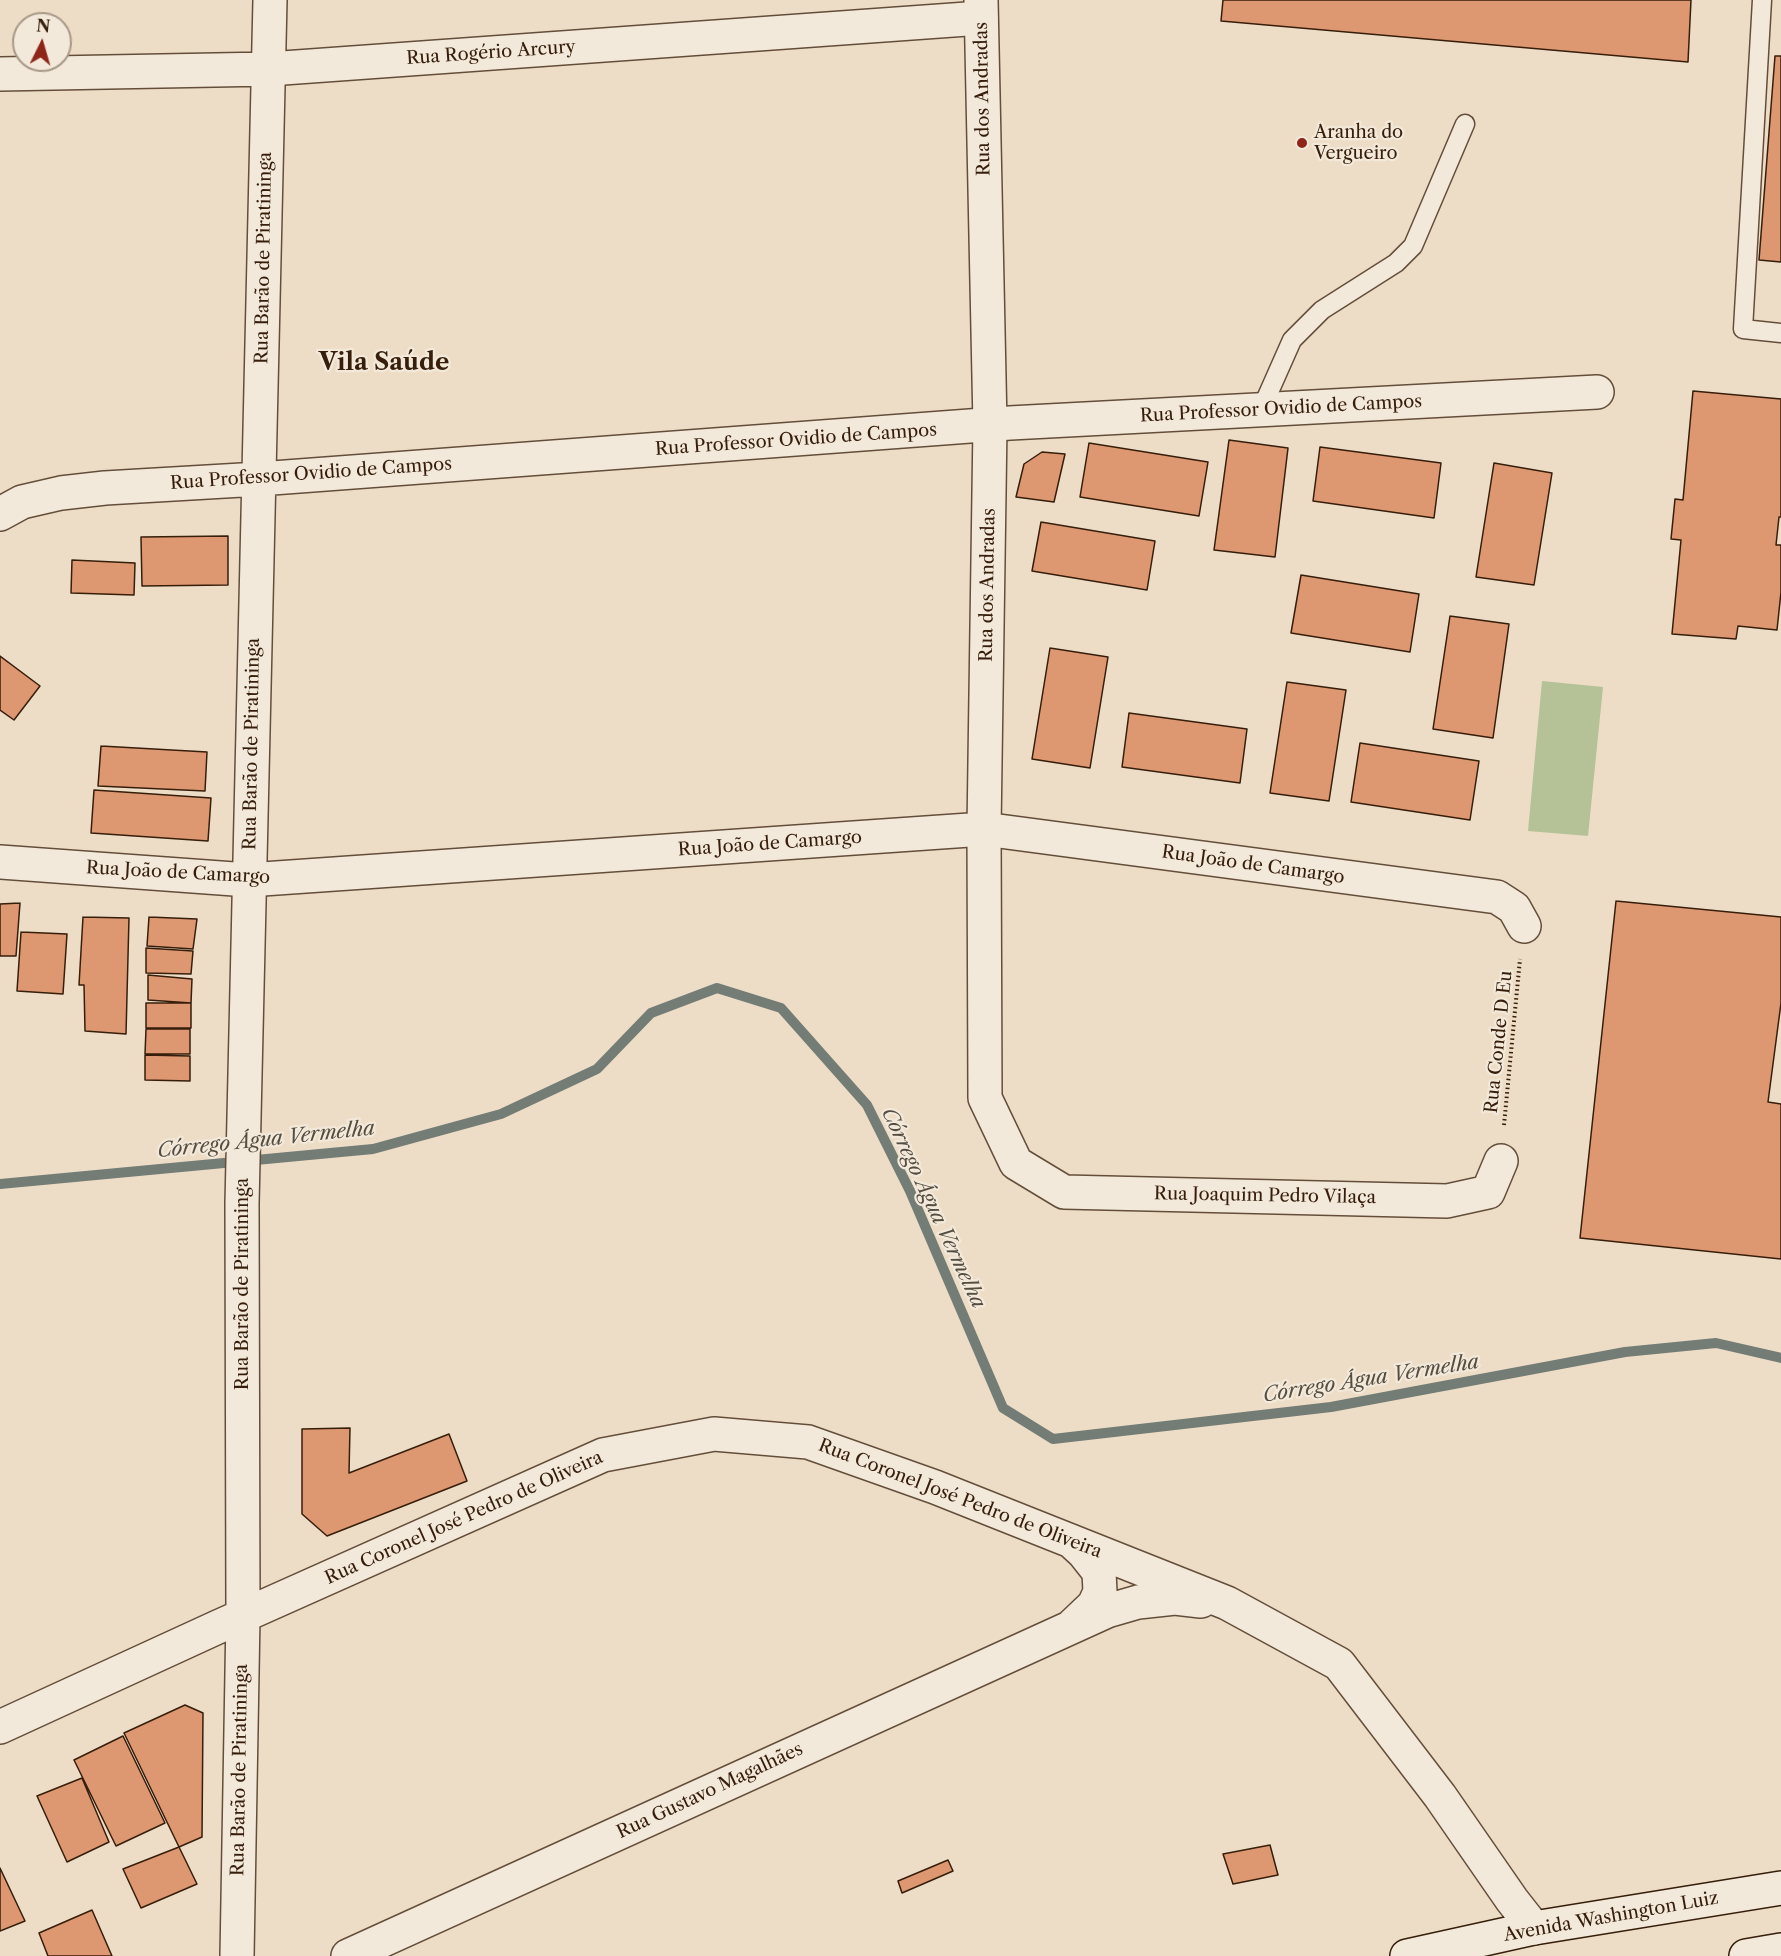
<!DOCTYPE html>
<html>
<head>
<meta charset="utf-8">
<style>
	body { margin:0 }
	#map { position:relative; width:1781px; height:1956px; overflow:hidden; background:#edddc6; font-family:"Libre Caslon Text",serif }
	canvas { display:block }
	.north { position:absolute; left:12px; top:12px; width:60px; height:60px; box-sizing:border-box; background:#f3e9da; border:2px solid #a79887; border-radius:50%; rotate:5deg; font-size:16px; font-weight:700; line-height:24px; text-align:center; color:#361e0b }
	.north::after { content:''; display:block; margin:auto; width:21px; height:27px; background:#8f2418; clip-path:polygon(50% 0,100% 100%,50% 72%,0 100%) }
</style>
</head>
<body>
<div id="map">
<canvas width="1781" height="1956"></canvas>
<div class="north">N</div>
</div>
<script>
const g = document.querySelector('canvas').getContext('2d');
g.lineJoin = 'round';
function fill(path, color) { g.fillStyle = color; g.fill(path, 'evenodd'); }
const toPath = rows => new Path2D(rows.map(r => 'M' + r).join(''));
function strokePath(path, color, width, dash) { g.strokeStyle = color; g.lineWidth = width; g.lineCap = dash ? 'butt' : 'round'; g.setLineDash(dash || []); g.stroke(path); }
function write(font, color, halo, rows, align = 'center') {
  g.font = font + ' "Libre Caslon Text",serif'; g.lineWidth = 4.5; g.setLineDash([]); g.textBaseline = 'middle'; g.strokeStyle = halo; g.fillStyle = color; for (const [text, x, y, turn = 0] of rows) {
    g.save(); g.translate(x, y); g.rotate((+turn || 0) * Math.PI / 180); g.textAlign = isNaN(turn) ? turn : align; if (halo) g.strokeText(text, 0, 0); g.fillText(text, 0, 0); g.restore();
  }
}
fill(toPath([
	[1542,681,1603,687,1588,836,1528,831]
]), '#b5c297');
strokePath(toPath([
	[0,1184,373,1149,501,1114,597,1069,651,1013,717,988,781,1008,867,1105,910,1191,1003,1408,1053,1439,1331,1407,1625,1352,1716,1343,1781,1358]
]), '#737c75', 10);
const building = toPath([
	[1223,0,1691,0,1688,62,1221,21,1223,0],
	[1775,56,1781,56,1781,262,1759,260,1775,56],
	[1693,391,1781,399,1781,517,1779,517,1776,545,1781,545,1781,592,1777,630,1738,626,1736,639,1672,634,1681,540,1671,539,1675,499,1683,500,1693,391],
	[1229,440,1288,448,1275,557,1214,550,1229,440],
	[1089,443,1208,462,1199,516,1080,497,1089,443],
	[1320,447,1441,463,1434,518,1313,501,1320,447],
	[1042,452,1065,454,1054,502,1016,497,1024,464,1042,452],
	[1494,463,1552,473,1534,585,1476,577,1494,463],
	[1041,522,1155,541,1147,590,1032,571,1041,522],
	[228,536,228,585,142,586,141,537,228,536],
	[72,560,135,563,134,595,71,593,72,560],
	[1301,575,1419,594,1410,652,1291,633,1301,575],
	[1450,616,1509,624,1493,738,1433,729,1450,616],
	[1050,648,1108,657,1090,768,1032,759,1050,648],
	[0,656,40,686,14,720,0,710,0,656],
	[1287,682,1346,690,1329,801,1270,793,1287,682],
	[1129,713,1247,729,1240,783,1122,767,1129,713],
	[1360,743,1479,761,1470,820,1351,802,1360,743],
	[101,746,207,752,205,791,98,786,101,746],
	[94,790,211,798,208,841,91,833,94,790],
	[1616,901,1781,917,1781,1003,1768,1102,1781,1104,1781,1259,1580,1238,1616,901],
	[20,903,16,956,0,956,0,904,20,903],
	[83,917,129,918,126,1034,85,1031,84,985,79,985,83,917],
	[149,917,197,919,193,949,147,946,149,917],
	[21,932,67,934,63,994,17,991,21,932],
	[146,948,193,951,191,974,146,973,146,948],
	[148,975,192,979,191,1003,148,1000,148,975],
	[146,1003,191,1003,191,1028,146,1028,146,1003],
	[146,1029,190,1029,190,1054,145,1054,146,1029],
	[145,1055,190,1056,190,1081,145,1080,145,1055],
	[350,1428,349,1473,449,1434,467,1481,327,1536,302,1514,302,1429,350,1428],
	[185,1705,203,1713,202,1837,179,1847,124,1733,185,1705],
	[123,1736,165,1823,116,1846,74,1760,123,1736],
	[82,1778,109,1842,67,1862,37,1796,82,1778],
	[1270,1845,1278,1875,1233,1884,1223,1854,1270,1845],
	[179,1847,197,1884,141,1908,123,1869,179,1847],
	[948,1860,953,1871,902,1893,898,1881,948,1860],
	[0,1868,25,1921,0,1931,0,1868],
	[92,1910,112,1956,48,1956,39,1933,92,1910]
]);
fill(building, '#dd9771');
strokePath(building, '#361e0b', 1.5);
const service = toPath([
	[1762,0,1743,329,1781,333],
	[1261,410,1292,340,1322,310,1396,263,1413,246,1465,124]
]);
const minor = toPath([
	[0,74,269,69,981,18],
	[0,514,22,502,61,493,105,488,259,479,1010,423,1597,392],
	[1501,1161,1488,1192,1447,1201,1064,1192,1016,1163,985,1098,984,829,1497,897,1514,908,1524,926],
	[1071,1541,1084,1553,1099,1572,1100,1592,1094,1605,1073,1625],
	[0,1727,220,1626,603,1455,714,1434,808,1442,935,1487,1227,1603,1339,1664,1440,1796,1512,1900,1534,1928],
	[237,1956,243,1616,242,1203,270,0],
	[348,1956,1107,1611,1138,1602,1175,1598,1201,1601]
]);
const tertiary = toPath([
	[0,862,248,880,984,829,990,425,981,0]
]);
const secondary = toPath([
	[1407,1956,1534,1928,1781,1888],
	[1746,1956,1781,1950]
]);
strokePath(service, '#644e3a', 21);
strokePath(minor, '#644e3a', 36);
strokePath(tertiary, '#644e3a', 36);
strokePath(secondary, '#361e0b', 36);
strokePath(toPath([
	[1504,1125,1520,959]
]), '#361e0b', 4, [1.5, 3]);
strokePath(service, '#f3e9da', 18);
strokePath(minor, '#f3e9da', 33);
strokePath(tertiary, '#f3e9da', 33);
strokePath(secondary, '#f3e9da', 33);
for (const [x, y, r, color] of [
	[1302,143,6,"#8f2418"]
]) { const dot = new Path2D(); dot.arc(x, y, r, 0, 2 * Math.PI); g.fillStyle = color; g.fill(dot); strokePath(dot, '#f3e9da', 2); }
write('18px', '#361e0b', '#f3e9da', [
	["Rua Rogério Arcury",491,53,-4],
	["Rua dos Andradas",983,99,-91],
	["Rua Barão de Piratininga",264,258,-89],
	["Rua Professor Ovidio de Campos",1281,409,-3],
	["Rua Professor Ovidio de Campos",796,440,-4],
	["Rua Professor Ovidio de Campos",311,474,-4],
	["Rua dos Andradas",988,585,-89],
	["Rua Barão de Piratininga",252,744,-89],
	["Rua João de Camargo",770,844,-4],
	["Rua João de Camargo",1253,865,8],
	["Rua João de Camargo",178,873,3],
	["Rua Conde D Eu",1499,1042,-84],
	["Rua Joaquim Pedro Vilaça",1265,1196,1],
	["Rua Barão de Piratininga",243,1284,-90],
	["Rua Coronel José Pedro de Oliveira",960,1499,21],
	["Rua Coronel José Pedro de Oliveira",464,1518,-24],
	["Rua Barão de Piratininga",240,1770,-89],
	["Rua Gustavo Magalhães",710,1791,-25],
	["Avenida Washington Luiz",1611,1917,-10]
]);
write('18px', '#361e0b', '#f3e9da', [
	["Aranha do",1314,133],
	["Vergueiro",1314,154]
], 'left');
write('italic 20px', '#544d40', '#f3e9da', [
	["Córrego Água Vermelha",266,1140,-6],
	["Córrego Água Vermelha",933,1208,65],
	["Córrego Água Vermelha",1371,1379,-9]
]);
write('bold 24px', '#361e0b', '#f3e9da', [
	["Vila Saúde",384,363]
]);
</script>
</body>
</html>
